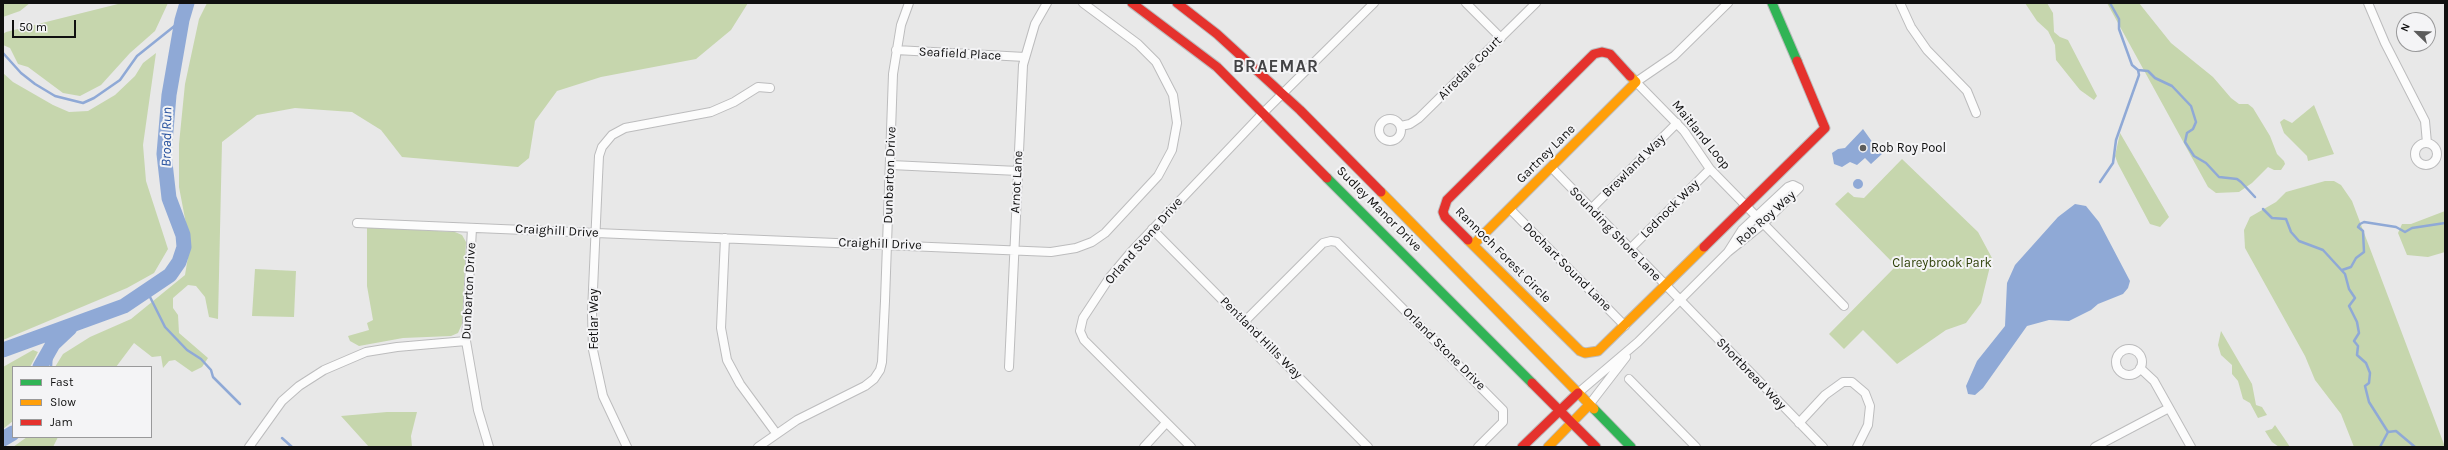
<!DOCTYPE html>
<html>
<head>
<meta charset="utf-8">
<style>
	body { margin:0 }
	#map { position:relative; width:2448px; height:450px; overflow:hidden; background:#e8e8e8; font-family:Karla,sans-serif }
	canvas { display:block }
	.frame { position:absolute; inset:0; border:4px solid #101010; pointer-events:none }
	.legend { position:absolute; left:12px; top:366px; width:140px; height:72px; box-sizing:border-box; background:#f4f4f6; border:1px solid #99999a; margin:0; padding:5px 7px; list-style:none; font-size:12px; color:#101010 }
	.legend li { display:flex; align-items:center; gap:8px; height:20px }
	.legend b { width:20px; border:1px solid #99999a }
	.north { position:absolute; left:2396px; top:12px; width:40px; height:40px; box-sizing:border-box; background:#f4f4f6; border:1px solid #99999a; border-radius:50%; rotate:293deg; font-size:11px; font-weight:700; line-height:16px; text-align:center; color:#101010 }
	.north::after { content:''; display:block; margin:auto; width:14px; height:18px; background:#5c5c5c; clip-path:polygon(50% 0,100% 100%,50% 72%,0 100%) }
	.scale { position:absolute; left:12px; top:20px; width:64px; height:18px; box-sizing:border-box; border:2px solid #101010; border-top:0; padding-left:5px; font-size:12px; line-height:14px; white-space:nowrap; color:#101010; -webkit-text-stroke:3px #f4f4f6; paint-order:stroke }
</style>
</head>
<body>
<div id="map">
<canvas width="2448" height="450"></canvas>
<div class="frame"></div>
<ul class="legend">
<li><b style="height:5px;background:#30b455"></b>Fast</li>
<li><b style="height:5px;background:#ff9f0a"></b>Slow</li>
<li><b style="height:5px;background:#e5322d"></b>Jam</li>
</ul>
<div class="north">N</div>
<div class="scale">50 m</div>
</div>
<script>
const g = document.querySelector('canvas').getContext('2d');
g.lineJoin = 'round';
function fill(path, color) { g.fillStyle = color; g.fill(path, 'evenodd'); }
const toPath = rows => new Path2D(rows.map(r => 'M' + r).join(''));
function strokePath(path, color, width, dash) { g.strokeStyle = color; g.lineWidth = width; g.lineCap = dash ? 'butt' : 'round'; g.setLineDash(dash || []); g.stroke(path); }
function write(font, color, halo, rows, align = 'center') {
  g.font = font + ' Karla,sans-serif'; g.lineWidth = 4; g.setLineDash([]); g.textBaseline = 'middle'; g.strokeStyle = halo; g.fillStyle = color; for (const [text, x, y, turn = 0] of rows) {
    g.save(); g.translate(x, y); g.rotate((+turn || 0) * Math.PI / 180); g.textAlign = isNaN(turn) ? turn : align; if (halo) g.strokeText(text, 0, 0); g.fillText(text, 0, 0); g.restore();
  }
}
fill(toPath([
	[3,3,30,3,20,11,3,17],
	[122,3,168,3,155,31,130,53,101,85,80,96,63,93,28,67,18,64,10,48,3,45,3,34,6,32],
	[207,3,748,3,731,30,696,59,601,77,557,91,535,121,529,158,518,167,402,157,381,130,352,112,295,108,257,115,222,142,218,319,209,317,205,297,196,286,188,285,173,298,173,308,178,315,179,333,208,358,202,367,192,372,175,360,169,361,163,368,161,356,152,357,134,343,116,367,55,367,63,354,90,337,131,319,185,275,190,245,179,187,179,144,185,84,199,19],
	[2025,3,2047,3,2053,13,2054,32,2060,37,2068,40,2097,96,2094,100,2080,90,2056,60,2055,45,2048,31,2037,21],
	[2107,3,2139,3,2171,43,2213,77,2231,98,2239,104,2248,104,2253,108,2270,136,2277,154,2284,161,2285,164,2281,170,2274,170,2268,167,2252,183,2239,192,2216,193,2208,187],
	[156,53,143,145,146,181,168,249,154,273,127,288,3,340,3,73,13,82,53,105,69,112,88,111,115,95,135,76,143,63],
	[2314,105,2334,154,2308,161,2307,156,2284,133,2280,122,2284,119,2292,123],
	[2120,133,2169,217,2160,227,2150,224,2118,164,2115,156],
	[1902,159,1978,232,1992,258,1981,303,1966,323,1946,330,1897,364,1863,330,1844,349,1829,334,1896,266,1835,204,1848,192,1854,197,1864,198],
	[2325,181,2334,181,2341,185,2352,201,2445,447,2354,447,2341,414,2315,380,2305,356,2245,248,2244,230,2250,217,2276,202,2286,192],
	[2445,211,2445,252,2428,257,2407,255,2398,233,2402,224,2411,224],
	[367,227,455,232,462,235,466,242,462,324,458,333,451,336,403,338,359,346,350,341,348,336,369,330,367,323,373,320,367,286],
	[255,269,296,271,294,317,252,316],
	[2221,331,2252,384,2256,405,2262,407,2267,415,2258,418,2250,403,2243,399,2238,381,2232,374,2232,365,2221,355,2218,345],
	[33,350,38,352,30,367,13,367,13,421,3,429,3,367],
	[387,412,417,412,411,436,412,447,369,447,341,416],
	[2275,425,2284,438,2290,447,2279,447,2272,442,2265,431,2272,429],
	[27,437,58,437,53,447,13,447]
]), '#c6d6ad');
fill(toPath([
	[1863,129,1873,143,1883,149,1883,153,1871,164,1865,158,1857,165,1850,162,1842,167,1834,164,1832,153,1838,149,1845,148],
	'1853 184a5 5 0 1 1 10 0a5 5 0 1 1-10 0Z',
	[2075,204,2086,206,2099,222,2130,281,2128,288,2123,294,2098,304,2091,310,2069,321,2049,320,2027,326,1983,388,1975,395,1968,394,1966,386,1977,361,2005,326,2007,283,2015,265,2058,217]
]), '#8fa9d6');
strokePath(toPath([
	[2110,3,2119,19,2119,29,2132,65,2138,70,2148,71,2155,78,2172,86,2191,106,2196,122,2193,129,2187,133,2185,142,2194,156,2206,163,2219,177,2237,179,2241,182,2255,197],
	[3,53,21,73,35,84,55,96,83,103,94,98,120,80,137,56,182,20],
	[2100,182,2113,163,2116,140,2139,75,2138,70],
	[2263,209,2272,218,2286,219,2291,232,2299,241,2323,250,2345,274,2349,289,2355,298,2349,306,2357,322,2359,333,2354,341,2358,346,2357,355,2366,363,2370,373,2369,383,2365,386,2369,402,2388,432,2396,431,2415,447],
	[2342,270,2351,267,2356,258,2364,252,2363,231,2358,227,2360,224,2364,222,2396,227,2405,232,2412,228,2445,223],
	[147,291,165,327,187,350,201,359,211,370,213,377,240,404],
	[51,367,52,346],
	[282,438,292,447],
	[2380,447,2388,432]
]), '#8fa9d6', 2.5);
strokePath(toPath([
	[3,350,124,306,170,275,179,262,184,247,183,235,169,198,164,154,169,95,182,20,187,3],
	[40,367,53,344,70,328],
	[3,439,13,433]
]), '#8fa9d6', 15);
const street = toPath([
	[1466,3,1501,38],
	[1728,3,1674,56,1636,82,1684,131,1710,169,1844,306],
	[1900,3,1911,27,1927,50,1967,91,1976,113],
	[2368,3,2385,43,2425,121,2427,143],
	[896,50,1025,57],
	'1379 130a11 11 0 1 1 22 0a11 11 0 1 1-22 0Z',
	[1401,126,1410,124,1419,118,1536,3],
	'2415 154a11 11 0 1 1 22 0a11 11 0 1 1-22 0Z',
	[891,165,1018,171],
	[1551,167,1823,447],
	[1510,209,1625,326],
	[1591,209,1677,123],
	[357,223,1051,252,1076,248,1092,242,1105,233,1158,176,1172,150,1177,123,1173,95,1156,62,1138,44,1083,3],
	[472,228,466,341,478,410,489,447],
	[1152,229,1368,447],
	[725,238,721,328,727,360,740,384,776,433],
	[1630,249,1710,169],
	[1245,321,1323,243,1331,241,1337,242,1503,410,1503,422,1478,447],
	'2116 362a13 13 0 1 1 26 0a13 13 0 1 1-26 0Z',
	[1009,367,1023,65,1035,24,1047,3],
	[2140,368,2154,381,2191,447],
	[1629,379,1696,447],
	[1578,393,1638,342,1728,252,1763,224,1799,188,1793,185,1788,187,1742,230,1728,252],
	[1589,405,1626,357],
	[1799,423,1825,395,1843,382,1852,382,1865,393,1870,406,1868,425,1857,447],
	[249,447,282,401,299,386,324,370,366,352,397,347,466,341],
	[627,447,603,396,593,350,592,312,598,177,599,156,602,147,612,135,625,128,711,112,734,102,758,87,770,88],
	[758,447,797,420,865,386,874,379,880,370,882,362,885,301,893,74,901,25,909,3],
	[1144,447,1166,423],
	[1191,447,1084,340,1080,331,1083,318,1110,277,1131,252,1264,112,1374,3],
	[2095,447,2169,408]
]);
const fast = toPath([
	[1772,3,1797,61],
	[1327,178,1532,383],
	[1594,409,1631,447]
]);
const slow = toPath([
	[1381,192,1594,409],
	[1468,240,1580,351,1585,353,1598,351,1704,247],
	[1474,244,1636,82,1630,76],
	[1548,447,1589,405]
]);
const jam = toPath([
	[1132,3,1217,67,1327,178],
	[1177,3,1217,34,1300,110,1381,192],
	[1468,240,1445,217,1443,212,1447,200,1594,54,1602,52,1610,54,1630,76],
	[1704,247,1825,128,1797,61],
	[1532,383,1596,447],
	[1522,447,1578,393]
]);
strokePath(street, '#bcbcbd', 10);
strokePath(fast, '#bcbcbd', 11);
strokePath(slow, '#bcbcbd', 11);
strokePath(jam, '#bcbcbd', 11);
strokePath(street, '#fcfcfc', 8);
strokePath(fast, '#30b455', 9);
strokePath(slow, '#ff9f0a', 9);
strokePath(jam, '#e5322d', 9);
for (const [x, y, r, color] of [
	[1863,148,4,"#5c5c5c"]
]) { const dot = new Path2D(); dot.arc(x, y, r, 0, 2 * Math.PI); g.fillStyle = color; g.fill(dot); strokePath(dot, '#f4f4f6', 1.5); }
write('13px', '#101010', '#f4f4f6', [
	["Seafield Place",960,54,3],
	["Airedale Court",1470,68,-45],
	["Maitland Loop",1701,135,51],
	["Gartney Lane",1546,154,-45],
	["Brewland Way",1634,166,-45],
	["Dunbarton Drive",890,175,-88],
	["Arnot Lane",1017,182,-87],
	["Sudley Manor Drive",1379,209,45],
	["Lednock Way",1670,209,-45],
	["Rob Roy Way",1766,218,-42],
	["Craighill Drive",557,231,3],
	["Sounding Shore Lane",1615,234,46],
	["Orland Stone Drive",1144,241,-49],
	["Craighill Drive",880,244,2],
	["Rannoch Forest Circle",1503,255,45],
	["Dochart Sound Lane",1567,267,45],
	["Dunbarton Drive",469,291,-87],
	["Fetlar Way",594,319,-90],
	["Pentland Hills Way",1261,338,45],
	["Orland Stone Drive",1444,349,45],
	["Shortbread Way",1751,374,46]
]);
write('13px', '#101010', '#f4f4f6', [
	["Rob Roy Pool",1871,148]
], 'left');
write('13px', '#31430b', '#f4f4f6', [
	["Clareybrook Park",1942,263]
]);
write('italic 14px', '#244f9d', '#f4f4f6', [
	["Broad Run",167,137,-89]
]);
g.letterSpacing = '1px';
write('bold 17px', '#434345', '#f4f4f6', [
	["BRAEMAR",1276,67]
]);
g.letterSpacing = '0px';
</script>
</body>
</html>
